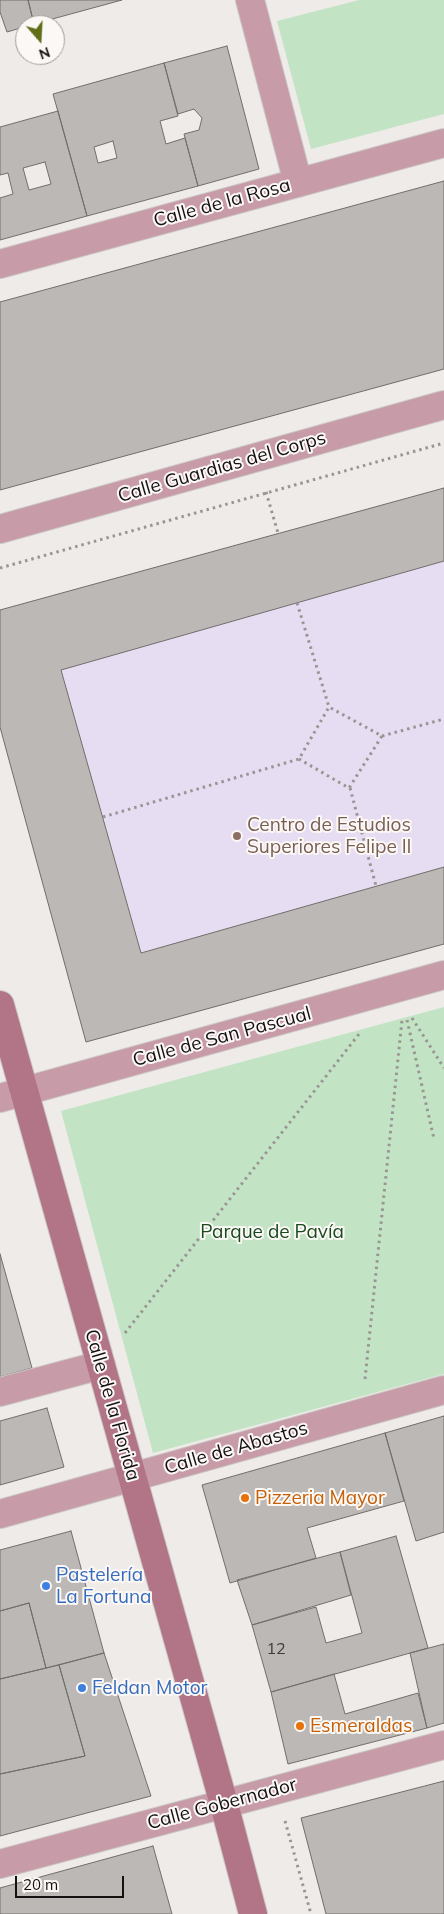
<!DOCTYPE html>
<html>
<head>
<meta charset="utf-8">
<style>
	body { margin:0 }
	#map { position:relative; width:444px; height:1914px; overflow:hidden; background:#efebe8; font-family:Mulish,sans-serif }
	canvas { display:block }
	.north { position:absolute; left:15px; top:15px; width:50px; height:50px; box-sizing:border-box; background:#fcf8f6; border:1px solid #9f9c9a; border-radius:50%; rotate:161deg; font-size:14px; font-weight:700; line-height:20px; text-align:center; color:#131111 }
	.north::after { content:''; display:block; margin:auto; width:18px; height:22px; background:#606e18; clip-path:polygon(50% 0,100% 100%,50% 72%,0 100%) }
	.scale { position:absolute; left:15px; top:1876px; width:109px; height:22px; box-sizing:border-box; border:2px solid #131111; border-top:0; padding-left:6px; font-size:15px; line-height:18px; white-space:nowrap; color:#131111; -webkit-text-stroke:4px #fcf8f6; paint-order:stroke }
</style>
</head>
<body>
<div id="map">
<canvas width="444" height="1914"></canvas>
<div class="north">N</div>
<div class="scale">20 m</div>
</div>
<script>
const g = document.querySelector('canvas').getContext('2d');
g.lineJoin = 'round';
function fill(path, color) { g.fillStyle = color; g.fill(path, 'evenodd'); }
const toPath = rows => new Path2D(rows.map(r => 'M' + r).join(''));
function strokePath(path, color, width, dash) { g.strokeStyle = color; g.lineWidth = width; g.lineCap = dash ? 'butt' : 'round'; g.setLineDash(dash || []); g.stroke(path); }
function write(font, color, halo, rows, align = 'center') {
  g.font = font + ' Mulish,sans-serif'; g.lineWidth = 4; g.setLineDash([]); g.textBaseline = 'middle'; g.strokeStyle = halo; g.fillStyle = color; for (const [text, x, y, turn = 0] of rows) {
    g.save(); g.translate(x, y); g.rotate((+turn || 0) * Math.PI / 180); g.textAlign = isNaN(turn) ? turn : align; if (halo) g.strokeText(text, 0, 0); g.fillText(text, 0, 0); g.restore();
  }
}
fill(toPath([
	[444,488,444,944,86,1042,0,727,0,610]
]), '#e7ddf2');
fill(toPath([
	[359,0,444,0,444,114,311,149,277,21],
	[444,1007,444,1374,153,1453,61,1111]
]), '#c3e4c4');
const building = toPath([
	[0,0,28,0,34,24,7,32,0,12,0,0],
	[28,0,122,0,34,24,28,0],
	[227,46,259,169,198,186,184,134,199,130,202,118,194,109,178,114,164,63,227,46],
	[164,63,178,116,160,121,166,144,185,138,198,186,87,216,53,94,164,63],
	[113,141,117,158,98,163,94,147,113,141],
	[58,111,87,216,0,240,0,198,13,194,8,173,0,175,0,127,58,111],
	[45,162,51,184,29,190,23,168,45,162],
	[444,181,444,369,0,490,0,302,444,181],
	[444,488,444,561,61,670,141,953,444,867,444,944,86,1042,0,727,0,610,444,488],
	[0,1254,32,1368,0,1377,0,1254],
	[47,1408,64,1467,0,1485,0,1421,47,1408],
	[444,1416,444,1532,416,1541,385,1433,444,1416],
	[385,1433,404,1501,307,1528,316,1558,230,1583,202,1485,385,1433],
	[71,1531,104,1653,46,1668,29,1603,0,1611,0,1550,71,1531],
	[396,1536,428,1648,271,1692,252,1625,316,1607,326,1643,362,1633,340,1552,396,1536],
	[340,1552,351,1595,252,1625,237,1580,340,1552],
	[29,1603,46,1668,0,1679,0,1611,29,1603],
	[444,1644,444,1723,427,1728,410,1653,444,1644],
	[104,1653,151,1796,0,1836,0,1774,85,1756,59,1665,104,1653],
	[59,1665,85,1756,0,1774,0,1679,59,1665],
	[334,1674,345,1714,418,1693,427,1728,288,1764,271,1692,334,1674],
	[444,1781,444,1914,326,1914,301,1818,444,1781],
	[153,1846,172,1914,0,1914,0,1888,153,1846]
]);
fill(building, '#bcb8b6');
strokePath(building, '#716e6c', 1);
const street = toPath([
	[250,0,298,183],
	[0,264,444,143],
	[0,529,444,405],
	[0,1098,444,975],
	[0,1392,101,1365],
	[0,1514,444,1390],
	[0,1864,444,1745]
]);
const secondary = toPath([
	[0,1005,224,1804,253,1914]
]);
strokePath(street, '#ccc8c6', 30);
strokePath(secondary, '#ccc8c6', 30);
strokePath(toPath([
	[266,492,278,533],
	[0,568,444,443],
	[297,603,329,707],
	[382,736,444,719],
	[350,788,376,886],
	[103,817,299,759,329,707,382,736,349,788,299,759],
	[412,1018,444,1068],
	[407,1020,434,1139],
	[125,1333,359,1034],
	[365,1379,402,1020],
	[285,1821,311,1914]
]), '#999594', 3, [2.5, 4]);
strokePath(street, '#c79ca8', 28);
strokePath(secondary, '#b27487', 28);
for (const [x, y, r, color] of [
	[237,836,5,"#8d6e63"],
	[245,1498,5,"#e8710a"],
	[46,1586,5,"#3f7fe0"],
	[82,1688,5,"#3f7fe0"],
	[300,1726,5,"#e8710a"]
]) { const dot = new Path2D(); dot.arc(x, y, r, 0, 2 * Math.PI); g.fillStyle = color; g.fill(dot); strokePath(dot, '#fcf8f6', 2); }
write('16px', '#3d3b3a', null, [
	["12",276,1649]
]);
write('19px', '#131111', '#fcf8f6', [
	["Calle de la Rosa",222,203,-15],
	["Calle Guardias del Corps",222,467,-16],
	["Calle de San Pascual",222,1037,-15],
	["Calle de la Florida",112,1405,74],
	["Calle de Abastos",236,1448,-16],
	["Calle Gobernador",222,1804,-15]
]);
write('19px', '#785e54', '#fcf8f6', [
	["Centro de Estudios",247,825],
	["Superiores Felipe II",247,847]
], 'left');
write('19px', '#18491f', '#fcf8f6', [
	["Parque de Pavía",272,1232]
]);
write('19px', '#c56008', '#fcf8f6', [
	["Pizzeria Mayor",255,1498],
	["Esmeraldas",310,1726]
], 'left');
write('19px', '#366cbe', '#fcf8f6', [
	["Pastelería",56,1575],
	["La Fortuna",56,1597],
	["Feldan Motor",92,1688]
], 'left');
</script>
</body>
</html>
